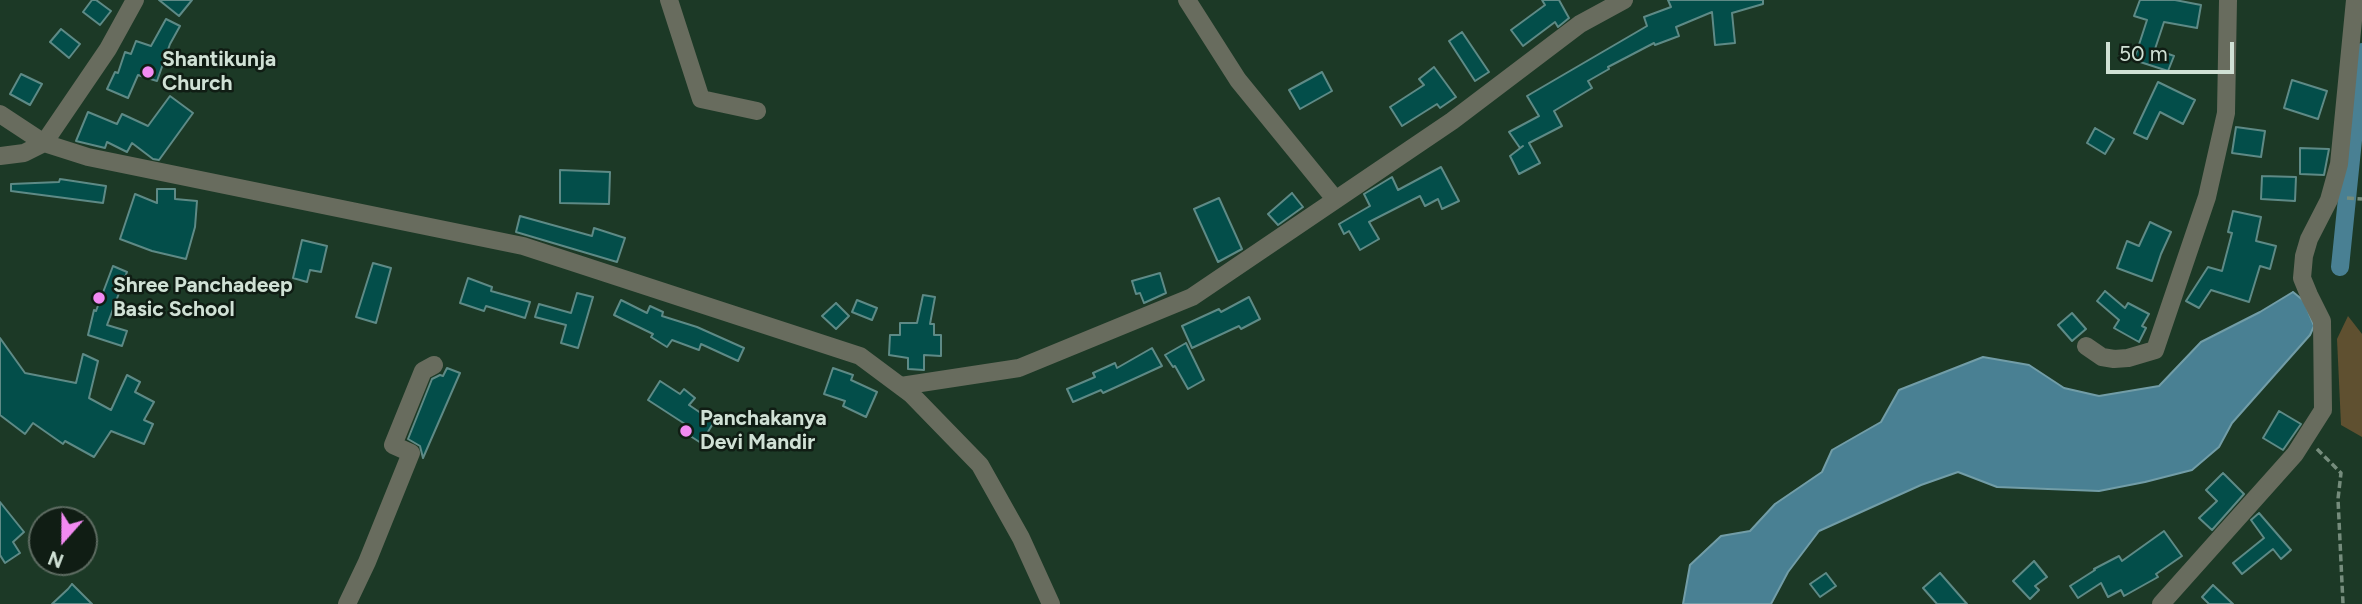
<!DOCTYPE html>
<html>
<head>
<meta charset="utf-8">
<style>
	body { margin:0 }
	#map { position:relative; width:2362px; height:604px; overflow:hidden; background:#1c3926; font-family:Figtree,sans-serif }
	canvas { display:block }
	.north { position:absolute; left:28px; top:506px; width:70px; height:70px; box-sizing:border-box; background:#101d14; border:2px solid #5d6b61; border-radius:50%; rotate:201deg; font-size:19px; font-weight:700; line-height:28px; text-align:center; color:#d0e1d5 }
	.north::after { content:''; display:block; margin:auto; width:24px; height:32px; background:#f28af2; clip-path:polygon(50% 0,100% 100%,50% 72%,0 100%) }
	.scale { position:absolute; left:2106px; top:42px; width:128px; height:32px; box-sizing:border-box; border:4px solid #d0e1d5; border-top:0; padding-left:9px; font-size:21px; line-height:24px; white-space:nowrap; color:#d0e1d5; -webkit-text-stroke:5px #101d14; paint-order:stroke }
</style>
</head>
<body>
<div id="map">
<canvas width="2362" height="604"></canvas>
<div class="north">N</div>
<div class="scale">50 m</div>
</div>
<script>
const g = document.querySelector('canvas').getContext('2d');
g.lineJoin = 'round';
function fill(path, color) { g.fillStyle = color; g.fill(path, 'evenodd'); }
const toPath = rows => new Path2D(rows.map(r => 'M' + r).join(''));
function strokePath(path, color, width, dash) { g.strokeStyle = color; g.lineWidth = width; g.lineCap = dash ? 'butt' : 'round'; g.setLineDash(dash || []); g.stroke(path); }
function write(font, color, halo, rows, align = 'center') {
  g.font = font + ' Figtree,sans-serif'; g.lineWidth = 5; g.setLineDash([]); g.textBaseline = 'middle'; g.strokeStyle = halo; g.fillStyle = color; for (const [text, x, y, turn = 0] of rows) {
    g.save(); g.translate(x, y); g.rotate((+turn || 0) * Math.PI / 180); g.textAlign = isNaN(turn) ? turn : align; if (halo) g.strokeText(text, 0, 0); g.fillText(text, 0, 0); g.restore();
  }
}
fill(toPath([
	[2348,316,2362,334,2362,437,2341,425,2337,339]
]), '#5f5030');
const water = toPath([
	[2293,292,2304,301,2314,326,2310,335,2232,423,2219,447,2192,470,2145,482,2099,491,1997,487,1958,472,1921,485,1819,531,1788,572,1771,604,1683,604,1690,565,1721,536,1750,531,1775,504,1822,472,1832,450,1881,422,1899,390,1983,357,2029,365,2064,388,2099,396,2159,386,2201,342,2260,312,2293,292]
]);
fill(water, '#498093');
strokePath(water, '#729da7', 2);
strokePath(toPath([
	[2340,267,2362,52]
]), '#498093', 18);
const building = toPath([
	[92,0,96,0,111,11,100,25,83,12,92,0],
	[159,0,192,0,179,16,159,0],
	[1542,0,1559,0,1569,18,1558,27,1555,22,1523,46,1511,30,1545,5,1542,0],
	[1668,0,1763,0,1763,4,1732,13,1735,43,1715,45,1712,12,1676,27,1679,36,1655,45,1654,43,1608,67,1609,69,1588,81,1592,88,1554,111,1562,126,1529,143,1540,163,1519,174,1510,156,1523,146,1520,148,1509,132,1539,116,1527,96,1647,26,1644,17,1671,7,1668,0],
	[2140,0,2175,0,2201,5,2197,28,2164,22,2155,49,2174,56,2168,71,2134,60,2147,20,2134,16,2140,0],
	[166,19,180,26,170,44,157,81,138,75,128,98,107,89,115,72,118,73,125,52,131,54,136,41,151,46,166,19],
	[61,29,80,44,69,58,50,42,61,29],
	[1462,32,1489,72,1475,81,1449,41,1462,32],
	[1434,67,1456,97,1440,108,1437,104,1402,126,1390,107,1424,85,1419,79,1434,67],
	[1322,72,1332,91,1300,109,1289,90,1322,72],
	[21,74,42,84,30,105,10,94,21,74],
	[2292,80,2327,91,2318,119,2284,108,2292,80],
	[2158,82,2195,100,2183,124,2160,112,2147,139,2134,133,2158,82],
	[170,96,193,113,159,160,153,159,132,143,127,152,107,142,105,148,76,141,88,112,117,124,122,114,148,126,170,96],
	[2236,127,2265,131,2261,157,2232,153,2236,127],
	[2095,128,2114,139,2105,154,2087,143,2095,128],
	[2300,148,2329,149,2324,175,2300,174,2300,148],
	[1441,167,1459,201,1442,209,1438,199,1425,206,1420,196,1369,222,1379,239,1360,250,1349,231,1344,234,1339,224,1370,206,1364,194,1392,177,1398,190,1441,167],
	[560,170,610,172,609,204,560,203,560,170],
	[2262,176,2296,177,2295,201,2261,199,2262,176],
	[60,179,106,186,103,203,11,191,11,184,59,182,60,179],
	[157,189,175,189,175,199,197,201,195,227,186,259,152,251,120,239,135,194,157,203,157,189],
	[1292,193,1303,207,1278,225,1268,214,1292,193],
	[1219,198,1242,249,1218,262,1194,209,1219,198],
	[2233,211,2261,217,2256,241,2276,246,2270,269,2260,266,2249,302,2211,290,2199,308,2186,301,2208,267,2222,271,2232,233,2228,232,2233,211],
	[520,216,592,236,594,228,625,238,617,262,516,232,520,216],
	[2150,222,2171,232,2161,254,2152,281,2117,268,2127,241,2139,246,2150,222],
	[302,240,327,246,321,272,310,270,307,282,293,278,302,240],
	[373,263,391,268,376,323,356,317,373,263],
	[113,266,127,272,107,325,127,331,122,346,88,335,94,310,96,311,113,266],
	[1160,273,1166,293,1144,303,1140,293,1136,294,1132,281,1160,273],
	[468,278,492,287,491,291,530,302,525,318,486,306,484,311,460,303,468,278],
	[2105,291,2125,308,2128,303,2149,314,2142,326,2146,328,2139,342,2114,328,2119,320,2097,301,2105,291],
	[577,293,593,297,578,348,561,343,566,325,535,317,539,304,571,313,577,293],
	[923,295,935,297,930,324,934,324,934,335,941,335,941,356,924,355,924,370,908,369,908,358,889,355,890,335,900,335,900,323,917,323,923,295],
	[1249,297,1260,319,1241,329,1239,326,1192,348,1182,326,1219,309,1221,312,1249,297],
	[621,300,647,313,650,306,663,312,662,316,697,327,744,348,738,361,701,344,699,350,672,340,667,347,651,337,653,334,614,315,621,300],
	[857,300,877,308,872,320,852,312,857,300],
	[836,303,849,316,836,329,822,316,836,303],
	[2072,313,2086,329,2072,341,2058,325,2072,313],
	[0,338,25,373,76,383,83,354,98,361,89,398,111,410,127,375,140,382,135,392,154,402,144,420,153,424,144,444,111,431,94,457,65,441,63,444,33,423,25,434,0,415,0,338],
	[1186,343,1204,380,1188,389,1175,366,1173,367,1165,355,1186,343],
	[1152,348,1162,366,1103,393,1101,390,1073,402,1067,389,1095,377,1093,373,1115,363,1117,368,1152,348],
	[447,368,460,373,423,458,420,446,408,439,432,379,440,375,443,376,447,368],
	[833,368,853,375,851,380,877,392,866,417,843,406,845,401,824,394,833,368],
	[660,381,680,394,684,389,695,398,689,405,714,422,701,443,681,430,685,424,648,400,660,381],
	[2279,411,2301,424,2283,450,2263,438,2279,411],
	[2223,473,2244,494,2212,530,2199,518,2217,501,2206,490,2223,473],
	[0,502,24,532,13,542,20,553,5,563,0,555,0,502],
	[2259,513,2291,550,2281,559,2273,549,2242,574,2233,563,2264,538,2251,520,2259,513],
	[2164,531,2182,556,2156,574,2158,577,2124,596,2121,590,2108,597,2101,583,2078,598,2070,586,2095,570,2094,569,2119,556,2122,561,2164,531],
	[2034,561,2047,577,2035,586,2039,590,2030,599,2013,581,2034,561],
	[1826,573,1836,586,1820,597,1810,584,1826,573],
	[1940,573,1967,604,1937,604,1923,588,1940,573],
	[72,584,92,604,52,604,68,589,72,584],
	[2213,585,2233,604,2209,604,2202,597,2213,585]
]);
fill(building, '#034e4a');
strokePath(building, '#5e8a86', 2);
strokePath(toPath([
	[2347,198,2362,199],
	[2317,449,2341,473,2338,499,2343,604]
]), '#758c7c', 3.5, [7, 3.5]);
strokePath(toPath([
	[669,0,701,99,757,111],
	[1187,0,1238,80,1335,199],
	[0,114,44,143,108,49,135,0],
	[0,156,24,153,44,143,88,157,523,246,860,356,911,394,980,465,1021,538,1051,604],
	[2086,346,2102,357,2114,359,2128,358,2155,350,2207,197,2226,113,2228,0],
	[901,386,1019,368,1192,297,1452,121,1580,24,1624,0],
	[347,604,367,562,411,453,393,445,423,371,434,365],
	[2161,604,2295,454,2323,410,2322,321,2309,295,2302,278,2304,256,2309,239,2329,200,2339,164,2355,0]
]), '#686c5e', 18);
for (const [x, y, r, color] of [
	[148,72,7,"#f28af2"],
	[99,298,7,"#f28af2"],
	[686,431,7,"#f28af2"]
]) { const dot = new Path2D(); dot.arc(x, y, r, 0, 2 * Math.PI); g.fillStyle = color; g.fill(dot); strokePath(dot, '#101d14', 2.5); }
write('bold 21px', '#d0e1d5', '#101d14', [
	["Shantikunja",162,60],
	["Church",162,84],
	["Shree Panchadeep",113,286],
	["Basic School",113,310],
	["Panchakanya",700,419],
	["Devi Mandir",700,443]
], 'left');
</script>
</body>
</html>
